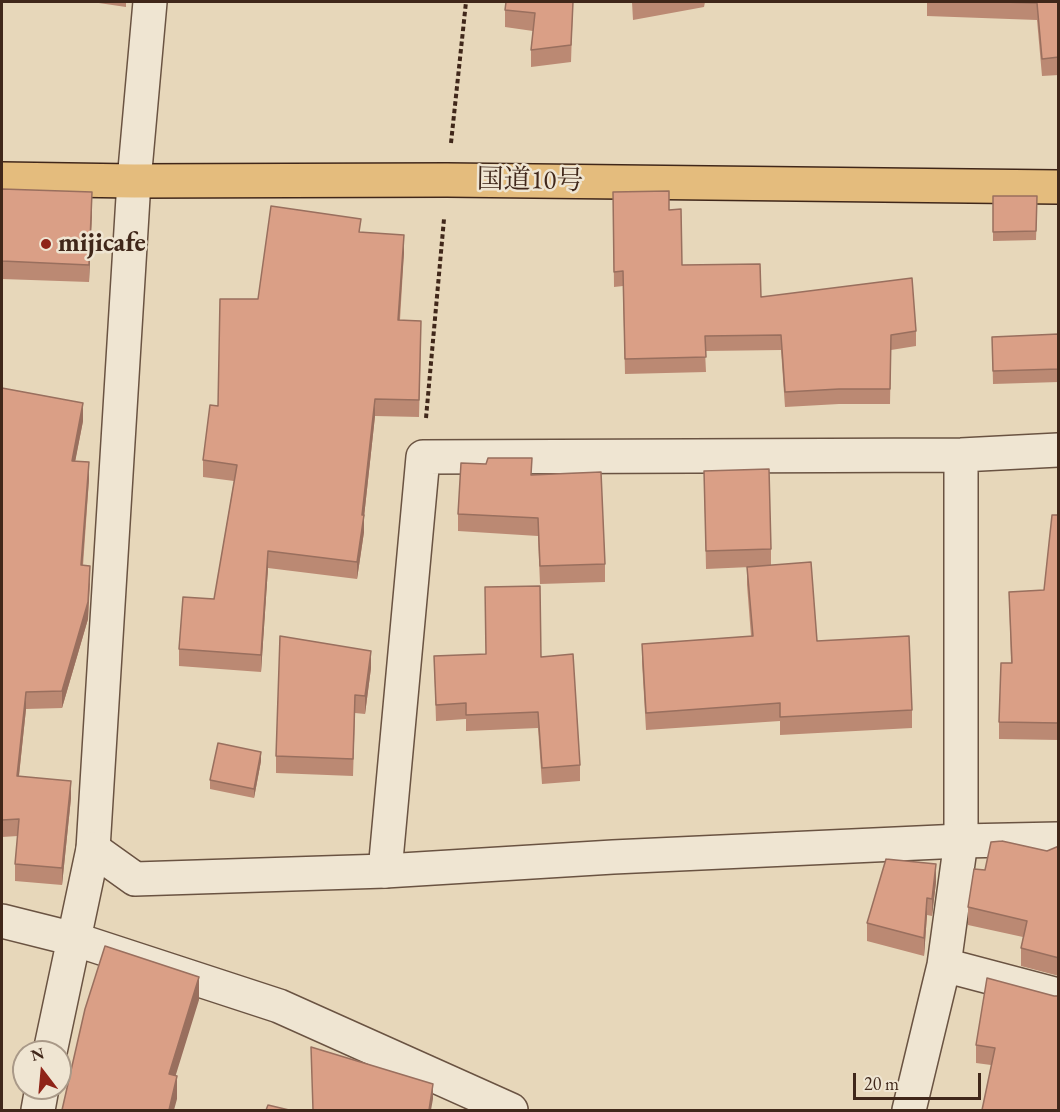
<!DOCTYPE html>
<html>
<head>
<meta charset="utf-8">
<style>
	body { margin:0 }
	#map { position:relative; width:1060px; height:1112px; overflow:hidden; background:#e7d7ba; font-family:"EB Garamond",serif }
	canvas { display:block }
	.frame { position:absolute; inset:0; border:3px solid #40271a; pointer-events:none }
	.north { position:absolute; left:12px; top:1040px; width:60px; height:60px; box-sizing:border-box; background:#efe5d2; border:2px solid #a99988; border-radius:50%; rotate:344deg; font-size:16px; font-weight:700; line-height:24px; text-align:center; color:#40271a }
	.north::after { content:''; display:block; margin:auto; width:21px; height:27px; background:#8f2418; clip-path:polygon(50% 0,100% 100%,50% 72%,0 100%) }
	.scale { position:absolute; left:853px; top:1073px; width:128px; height:27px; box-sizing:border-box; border:3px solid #40271a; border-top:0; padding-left:8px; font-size:18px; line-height:21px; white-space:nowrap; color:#40271a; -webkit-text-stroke:4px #efe5d2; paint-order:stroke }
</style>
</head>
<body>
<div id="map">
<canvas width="1060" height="1112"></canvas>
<div class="frame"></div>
<div class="north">N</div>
<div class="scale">20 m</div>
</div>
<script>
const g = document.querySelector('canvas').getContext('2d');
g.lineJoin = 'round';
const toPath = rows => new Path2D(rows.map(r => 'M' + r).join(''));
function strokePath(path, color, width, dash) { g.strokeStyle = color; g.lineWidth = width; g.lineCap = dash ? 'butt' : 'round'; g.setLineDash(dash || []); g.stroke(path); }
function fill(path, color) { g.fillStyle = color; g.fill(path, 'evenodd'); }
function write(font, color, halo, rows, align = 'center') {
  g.font = font + ' "EB Garamond","Noto Serif JP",serif'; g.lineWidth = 5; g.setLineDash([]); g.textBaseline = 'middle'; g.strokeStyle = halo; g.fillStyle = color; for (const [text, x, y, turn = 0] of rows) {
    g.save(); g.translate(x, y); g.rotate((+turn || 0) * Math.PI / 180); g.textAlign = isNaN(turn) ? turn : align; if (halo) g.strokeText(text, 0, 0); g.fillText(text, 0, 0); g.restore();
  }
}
const minor = toPath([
	[961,455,961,841,944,965,1058,995],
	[385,871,423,457,961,455,1058,450],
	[2,921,74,939,279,1006,511,1110],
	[50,1052,93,849,134,181,150,2],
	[38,1110,42,1088],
	[909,1110,944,965]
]);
const tertiary = toPath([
	[93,849,135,879,385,871,613,857,961,841,1058,839]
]);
const trunk = toPath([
	[2,179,134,181,447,180,1058,187]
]);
strokePath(minor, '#6a5342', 36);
strokePath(tertiary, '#6a5342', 36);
strokePath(trunk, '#40271a', 36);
strokePath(toPath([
	[451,143,466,2],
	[426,418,444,219]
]), '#40271a', 4, [4.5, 3]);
strokePath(minor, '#efe5d2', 33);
strokePath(tertiary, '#efe5d2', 33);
strokePath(trunk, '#e4bc7d', 33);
fill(toPath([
	[92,2,126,2,126,7],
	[506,2,573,2,571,62,531,67,531,50,533,31,505,27,505,10],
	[632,2,705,2,704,7,633,20],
	[927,2,1059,2,1059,75,1042,76,1037,20,927,16],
	[2,189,92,210,89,282,2,279],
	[613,192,669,210,682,265,761,297,916,331,916,346,891,350,890,404,839,404,785,407,781,350,705,351,706,372,625,374,623,286,614,287],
	[993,196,1037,206,1036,240,993,241],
	[361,233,404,252,400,320,421,338,419,417,375,416,364,517,364,532,357,579,268,568,261,672,179,666,179,649,214,599,234,481,203,477,203,460,258,299],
	[1059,334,1059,382,993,384,992,337],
	[2,388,83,421,75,461,89,479,83,566,90,584,88,619,62,708,26,709,19,776,71,798,62,885,15,881,15,864,18,836,2,837],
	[704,471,771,549,771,565,817,641,912,710,912,728,780,735,780,721,646,730,642,662,642,644,751,636,747,585,747,567,750,567,706,569],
	[532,475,605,564,605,582,540,584,538,536,458,531,458,514],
	[1059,515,1059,740,999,739,999,722,1011,663,1009,592,1044,590],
	[434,656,541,657,580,765,580,781,542,784,538,728,466,731,466,719,436,721],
	[371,668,365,714,355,713,353,776,276,773,276,756],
	[261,761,254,798,210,789,210,780],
	[1059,846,1059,976,1021,966,1021,948,1023,937,968,925,968,907,985,870,1047,851],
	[936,882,932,916,927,915,924,956,867,941,867,923],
	[1054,996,991,1065,976,1063,976,1045]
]), '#bb8973');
fill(toPath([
	[92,192,92,210,89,282,89,265],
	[404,235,404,252,398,338,398,320],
	[375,399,375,416,364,517,364,532,357,579,357,562,362,515],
	[83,403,83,421,72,478,72,461],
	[89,462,89,479,81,583,81,565],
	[268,551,268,568,261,672,261,655],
	[90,566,88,619,62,708,62,691],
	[371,651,371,668,365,714,365,696],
	[26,692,26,709,17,793,17,776],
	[261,752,261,761,254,798,254,789],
	[71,781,71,798,62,885,62,868],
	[936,864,936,882,932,916,932,899],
	[927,898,927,915,924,956,924,938],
	[199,977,199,1000,169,1097,169,1074],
	[177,1076,177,1099,174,1110,169,1110],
	[433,1084,433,1099,431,1110,429,1110]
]), '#996f5e');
const building = toPath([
	[506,2,573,2,571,45,531,50,535,13,505,10,506,2],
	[1001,2,1059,2,1059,57,1042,59,1037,3,1001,2],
	[2,189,92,192,89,265,2,261,2,189],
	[669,191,669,210,681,209,682,265,760,264,761,297,912,278,916,331,891,335,890,389,839,389,785,392,781,335,705,336,706,357,625,359,623,271,614,272,613,192,669,191],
	[993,196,1037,196,1036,231,993,232,993,196],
	[271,206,361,219,359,232,404,235,398,320,421,321,419,400,375,399,362,515,364,515,357,562,268,551,261,655,179,649,183,597,214,599,237,465,203,460,210,405,218,406,220,299,258,299,271,206],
	[1059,334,1059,369,993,371,992,337,1059,334],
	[2,388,83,403,72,461,89,462,81,565,90,566,88,602,62,691,26,692,17,776,71,781,62,868,15,864,19,819,2,820,2,388],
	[488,458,532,458,531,475,601,472,605,564,540,566,538,518,458,514,461,463,486,464,488,458],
	[769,469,771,549,706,551,704,471,769,469],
	[1052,515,1059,515,1059,723,999,722,1001,663,1012,663,1009,592,1044,590,1052,515],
	[811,562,817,641,909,636,912,710,780,717,780,703,646,713,642,644,753,636,747,567,811,562],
	[540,586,541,657,573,654,580,765,542,768,538,712,466,715,466,703,436,705,434,656,486,654,485,587,540,586],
	[280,636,371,651,365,696,355,695,353,759,276,756,280,636],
	[218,743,261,752,254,789,210,780,218,743],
	[1002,841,1047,851,1059,846,1059,958,1021,948,1027,921,968,907,974,869,985,870,991,842,1002,841],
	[886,859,936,864,932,899,927,898,924,938,867,923,886,859],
	[105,946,199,977,169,1074,177,1076,169,1110,62,1110,85,1009,105,946],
	[987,978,1054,996,1059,996,1059,1110,982,1110,995,1048,976,1045,987,978],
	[311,1047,433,1084,429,1110,313,1110,311,1047],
	[268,1105,289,1110,266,1110,268,1105]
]);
fill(building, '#da9f86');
strokePath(building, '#996f5e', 1.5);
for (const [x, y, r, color] of [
	[46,244,6,"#8f2418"]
]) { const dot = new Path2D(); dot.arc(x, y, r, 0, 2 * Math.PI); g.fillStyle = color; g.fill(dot); strokePath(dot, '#efe5d2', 2); }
write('27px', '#40271a', '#efe5d2', [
	["国道10号",530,181,1]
]);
write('bold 27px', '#40271a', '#efe5d2', [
	["mijicafe",58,244]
], 'left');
</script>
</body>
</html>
